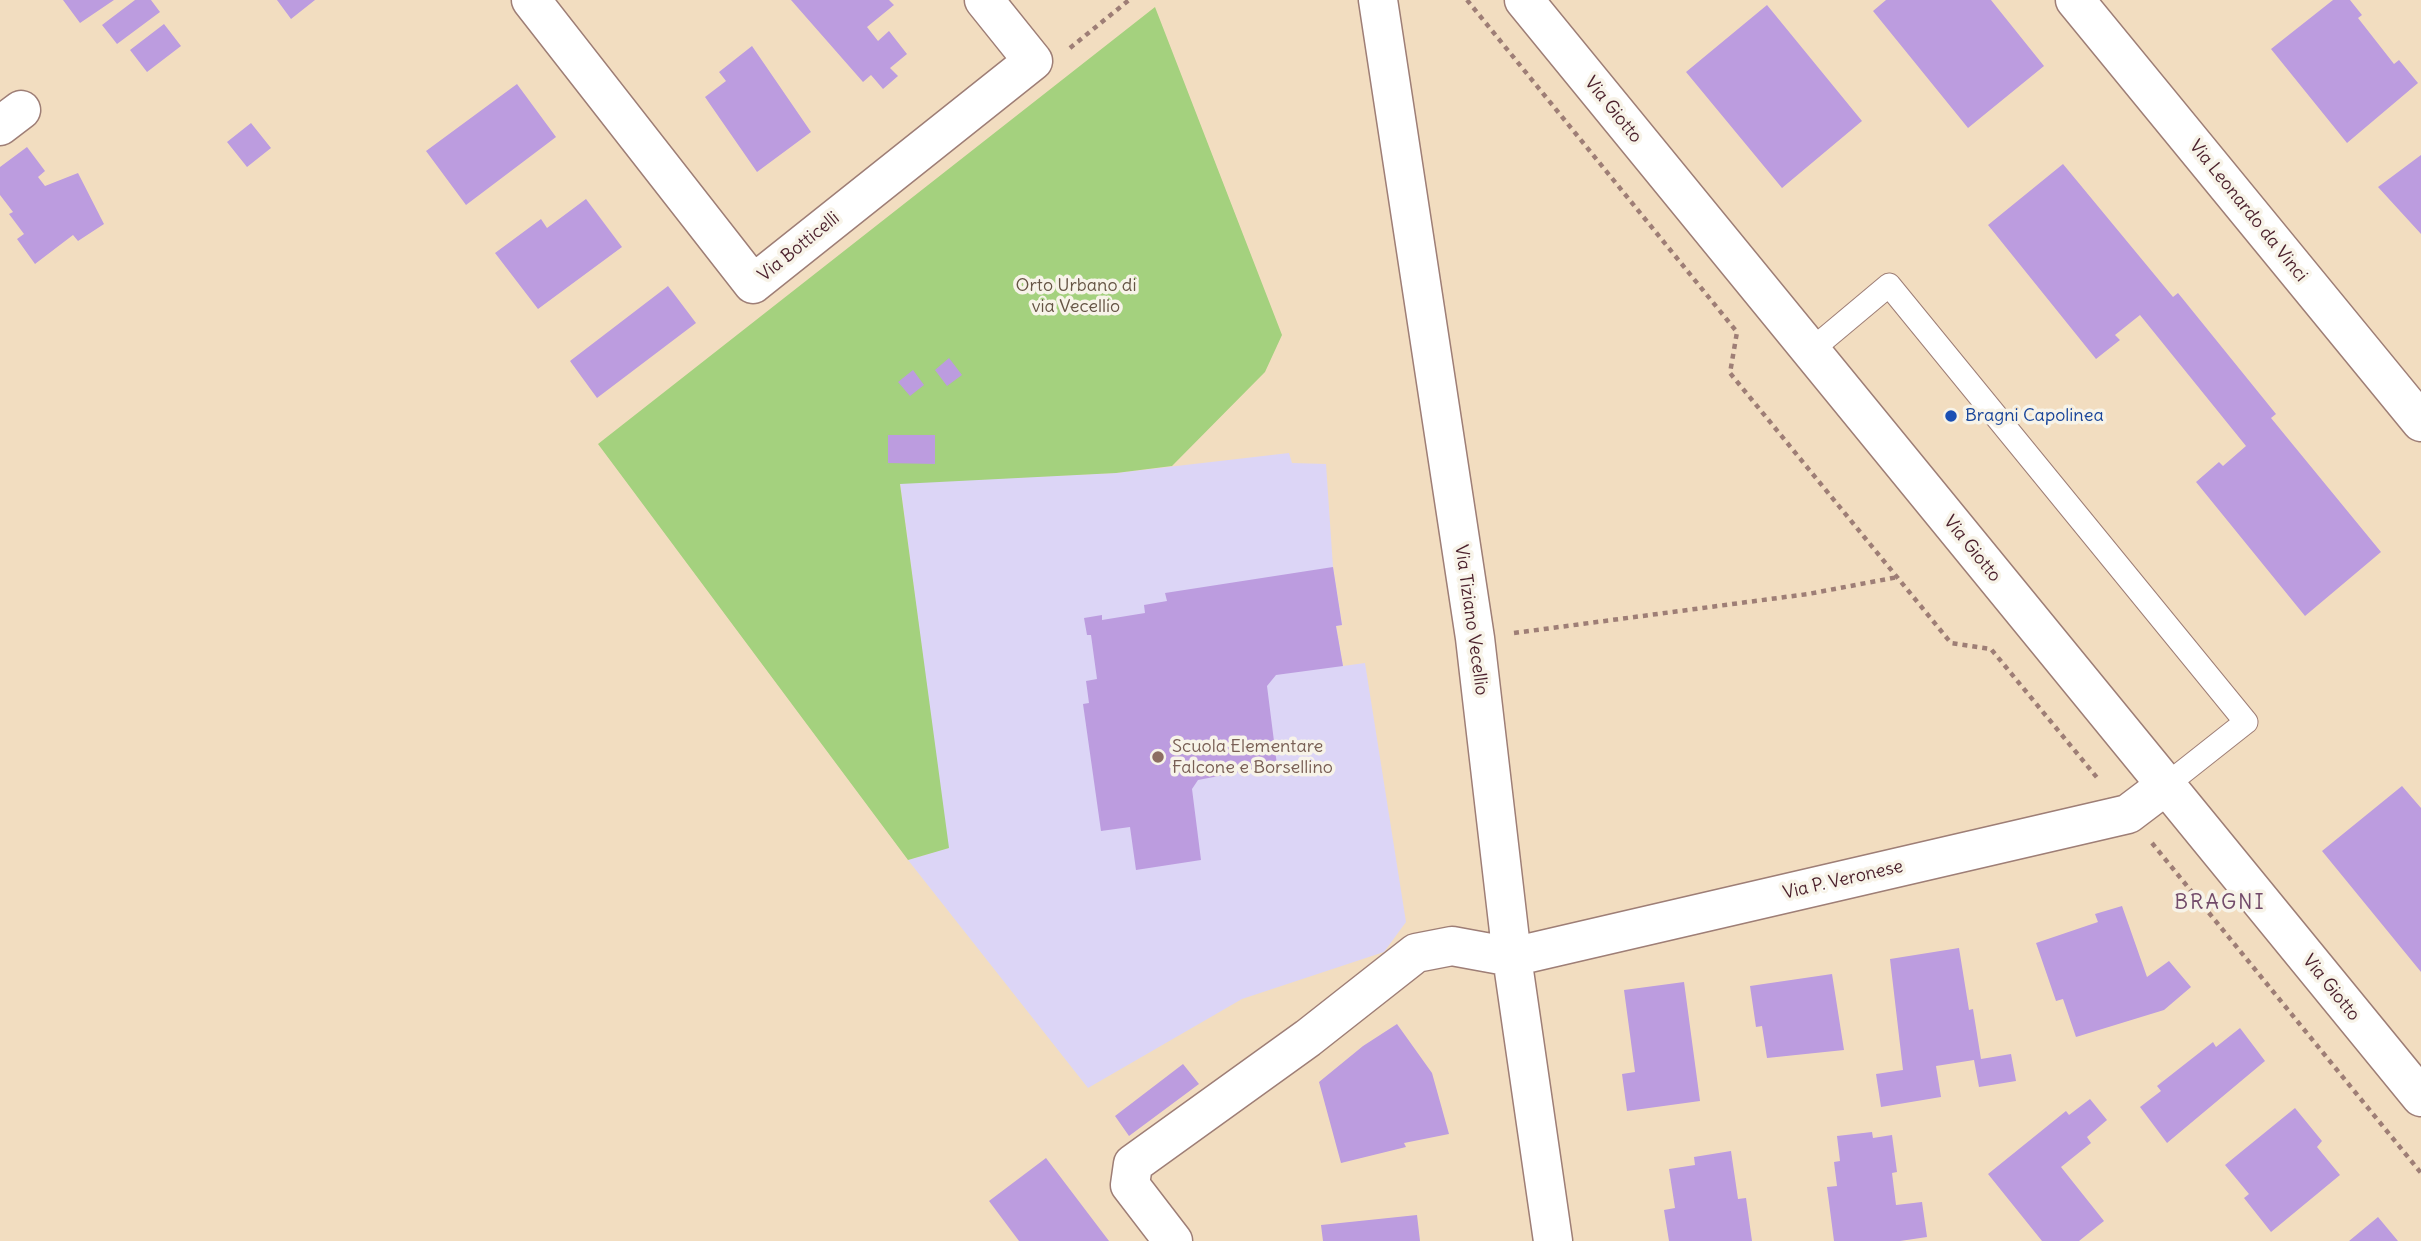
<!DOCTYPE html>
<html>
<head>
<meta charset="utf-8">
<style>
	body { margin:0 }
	canvas { display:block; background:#f2ddc0 }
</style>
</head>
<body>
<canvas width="2421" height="1241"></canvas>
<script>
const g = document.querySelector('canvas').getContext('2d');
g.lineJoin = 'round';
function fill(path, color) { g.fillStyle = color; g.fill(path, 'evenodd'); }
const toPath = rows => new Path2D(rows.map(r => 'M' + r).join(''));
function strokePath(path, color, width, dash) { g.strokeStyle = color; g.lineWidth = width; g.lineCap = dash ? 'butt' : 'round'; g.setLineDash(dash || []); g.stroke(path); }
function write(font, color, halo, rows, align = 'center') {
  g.font = font + ' Delius,sans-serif'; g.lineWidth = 7; g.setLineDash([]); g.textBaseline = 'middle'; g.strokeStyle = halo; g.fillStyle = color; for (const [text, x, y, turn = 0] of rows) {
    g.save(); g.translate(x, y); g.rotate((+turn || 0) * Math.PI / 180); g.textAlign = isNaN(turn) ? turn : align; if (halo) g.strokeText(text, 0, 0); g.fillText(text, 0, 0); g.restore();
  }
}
fill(toPath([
	[1289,453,1292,463,1326,464,1333,567,1342,625,1336,626,1343,666,1365,663,1406,922,1384,952,1242,999,1088,1088,908,860,948,848,900,483,1116,473]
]), '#dcd5f6');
fill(toPath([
	[1155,7,1282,335,1265,372,1172,466,1116,473,900,484,949,848,908,860,598,444]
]), '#a4d17e');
fill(toPath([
	[63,0,114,0,80,23],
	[135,0,151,0,160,12,117,44,102,25],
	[277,0,315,0,291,19],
	[791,0,889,0,894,5,867,27,878,41,889,31,907,54,890,68,898,76,883,89,871,75,863,82],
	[1886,0,1991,0,2044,66,1968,128,1873,11],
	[2333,0,2350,0,2362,15,2358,18,2394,64,2399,60,2418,83,2347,143,2271,49],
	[1767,5,1862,121,1782,188,1686,72],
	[164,24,181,46,147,72,130,50],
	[752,46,811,132,757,172,705,97,726,81,719,72],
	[517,84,556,137,466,205,426,151],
	[251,123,271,148,247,167,227,142],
	[27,147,45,171,38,177,45,186,78,173,104,224,78,241,73,235,35,264,17,239,24,234,9,214,13,212,0,195,0,167],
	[2421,155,2421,234,2378,187],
	[2063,164,2173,297,2178,293,2276,414,2271,418,2381,552,2305,616,2196,482,2219,462,2223,466,2246,446,2140,315,2115,335,2120,340,2096,359,1988,225],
	[586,199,622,247,538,309,495,253,541,219,547,228],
	[668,286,696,323,597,398,570,361],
	[949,358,962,375,947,386,935,370],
	[913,370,924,385,910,396,898,382],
	[888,435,935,435,935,464,888,463],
	[1333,567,1342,625,1336,626,1343,666,1276,675,1267,686,1277,765,1198,780,1192,789,1201,860,1136,870,1130,827,1101,831,1083,704,1089,703,1086,681,1097,679,1091,635,1087,635,1084,618,1102,615,1102,620,1145,613,1144,605,1167,601,1165,593],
	[2402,786,2421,808,2421,972,2322,851],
	[2122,906,2147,977,2169,961,2191,987,2164,1010,2076,1037,2063,999,2056,1001,2036,943,2098,922,2095,914],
	[1959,948,1969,1010,1973,1009,1981,1059,2011,1054,2016,1081,1979,1087,1974,1060,1936,1066,1941,1097,1881,1107,1876,1074,1903,1070,1890,959],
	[1832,974,1844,1050,1767,1058,1762,1026,1756,1027,1750,986],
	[1684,982,1700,1101,1627,1111,1622,1074,1635,1072,1624,990],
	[1397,1024,1432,1073,1449,1134,1404,1143,1406,1147,1341,1163,1319,1082,1363,1046],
	[2240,1028,2265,1061,2167,1143,2140,1107,2161,1091,2157,1086,2213,1042,2216,1047],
	[1183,1064,1199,1084,1129,1136,1115,1116],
	[2090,1099,2107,1120,2087,1137,2091,1143,2061,1167,2104,1221,2079,1241,2042,1241,1988,1174,2066,1111,2069,1115],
	[2295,1108,2322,1141,2317,1147,2340,1175,2271,1232,2244,1198,2249,1194,2225,1165],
	[1872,1132,1873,1138,1892,1135,1897,1172,1892,1173,1896,1205,1922,1202,1927,1237,1900,1241,1834,1241,1827,1187,1837,1186,1834,1162,1840,1161,1837,1136],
	[1731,1151,1738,1199,1746,1198,1752,1241,1669,1241,1664,1210,1675,1208,1669,1169,1695,1165,1694,1157],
	[1046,1158,1109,1241,1019,1241,989,1201],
	[1417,1215,1420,1241,1323,1241,1321,1225],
	[2378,1217,2398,1241,2349,1241]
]), '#bc9cdf');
const service = toPath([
	[1809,352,1889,285,2246,722,2165,786]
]);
const minor = toPath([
	[531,0,753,284,1033,61,984,0],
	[1378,0,1475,638,1512,957,1553,1241],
	[2075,0,2421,422],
	[0,126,21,110],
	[1173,1241,1130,1185,1133,1164,1308,1038,1416,953,1452,946,1512,957,2128,814,2165,786]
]);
const tertiary = toPath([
	[1524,0,2421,1097]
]);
strokePath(service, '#9e7e76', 25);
strokePath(minor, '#9e7e76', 41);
strokePath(tertiary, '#9e7e76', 41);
strokePath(toPath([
	[1467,0,1737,332,1730,373,1951,643,1991,649,2099,780],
	[1070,48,1129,0],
	[1514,633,1808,594,1898,577],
	[2152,843,2421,1173]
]), '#9e7e76', 4.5, [5, 5]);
strokePath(service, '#fff', 23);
strokePath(minor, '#fff', 38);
strokePath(tertiary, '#fff', 38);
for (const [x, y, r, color] of [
	[1951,416,7,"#1a4fb4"],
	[1158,757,7,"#8d6e63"]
]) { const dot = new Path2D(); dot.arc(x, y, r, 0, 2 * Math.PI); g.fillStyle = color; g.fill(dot); strokePath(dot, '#f7f3e8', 2.5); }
write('18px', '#4a1f2b', '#f7f3e8', [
	["Via Giotto",1613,110,51],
	["Via Leonardo da Vinci",2248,211,51],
	["Via Botticelli",799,247,-39],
	["Via Giotto",1972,549,51],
	["Via Tiziano Vecellio",1471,620,82],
	["Via P. Veronese",1843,880,-13],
	["Via Giotto",2331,988,51]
]);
write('18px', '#655444', '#f7f3e8', [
	["Orto Urbano di",1076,286],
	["via Vecellio",1076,307]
]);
write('18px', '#164399', '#f7f3e8', [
	["Bragni Capolinea",1965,416]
], 'left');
write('18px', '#785e54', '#f7f3e8', [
	["Scuola Elementare",1172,747],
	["Falcone e Borsellino",1172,768]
], 'left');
g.letterSpacing = '2px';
write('21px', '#724b6a', '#f7f3e8', [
	["BRAGNI",2220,903]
]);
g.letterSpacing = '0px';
</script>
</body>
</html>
